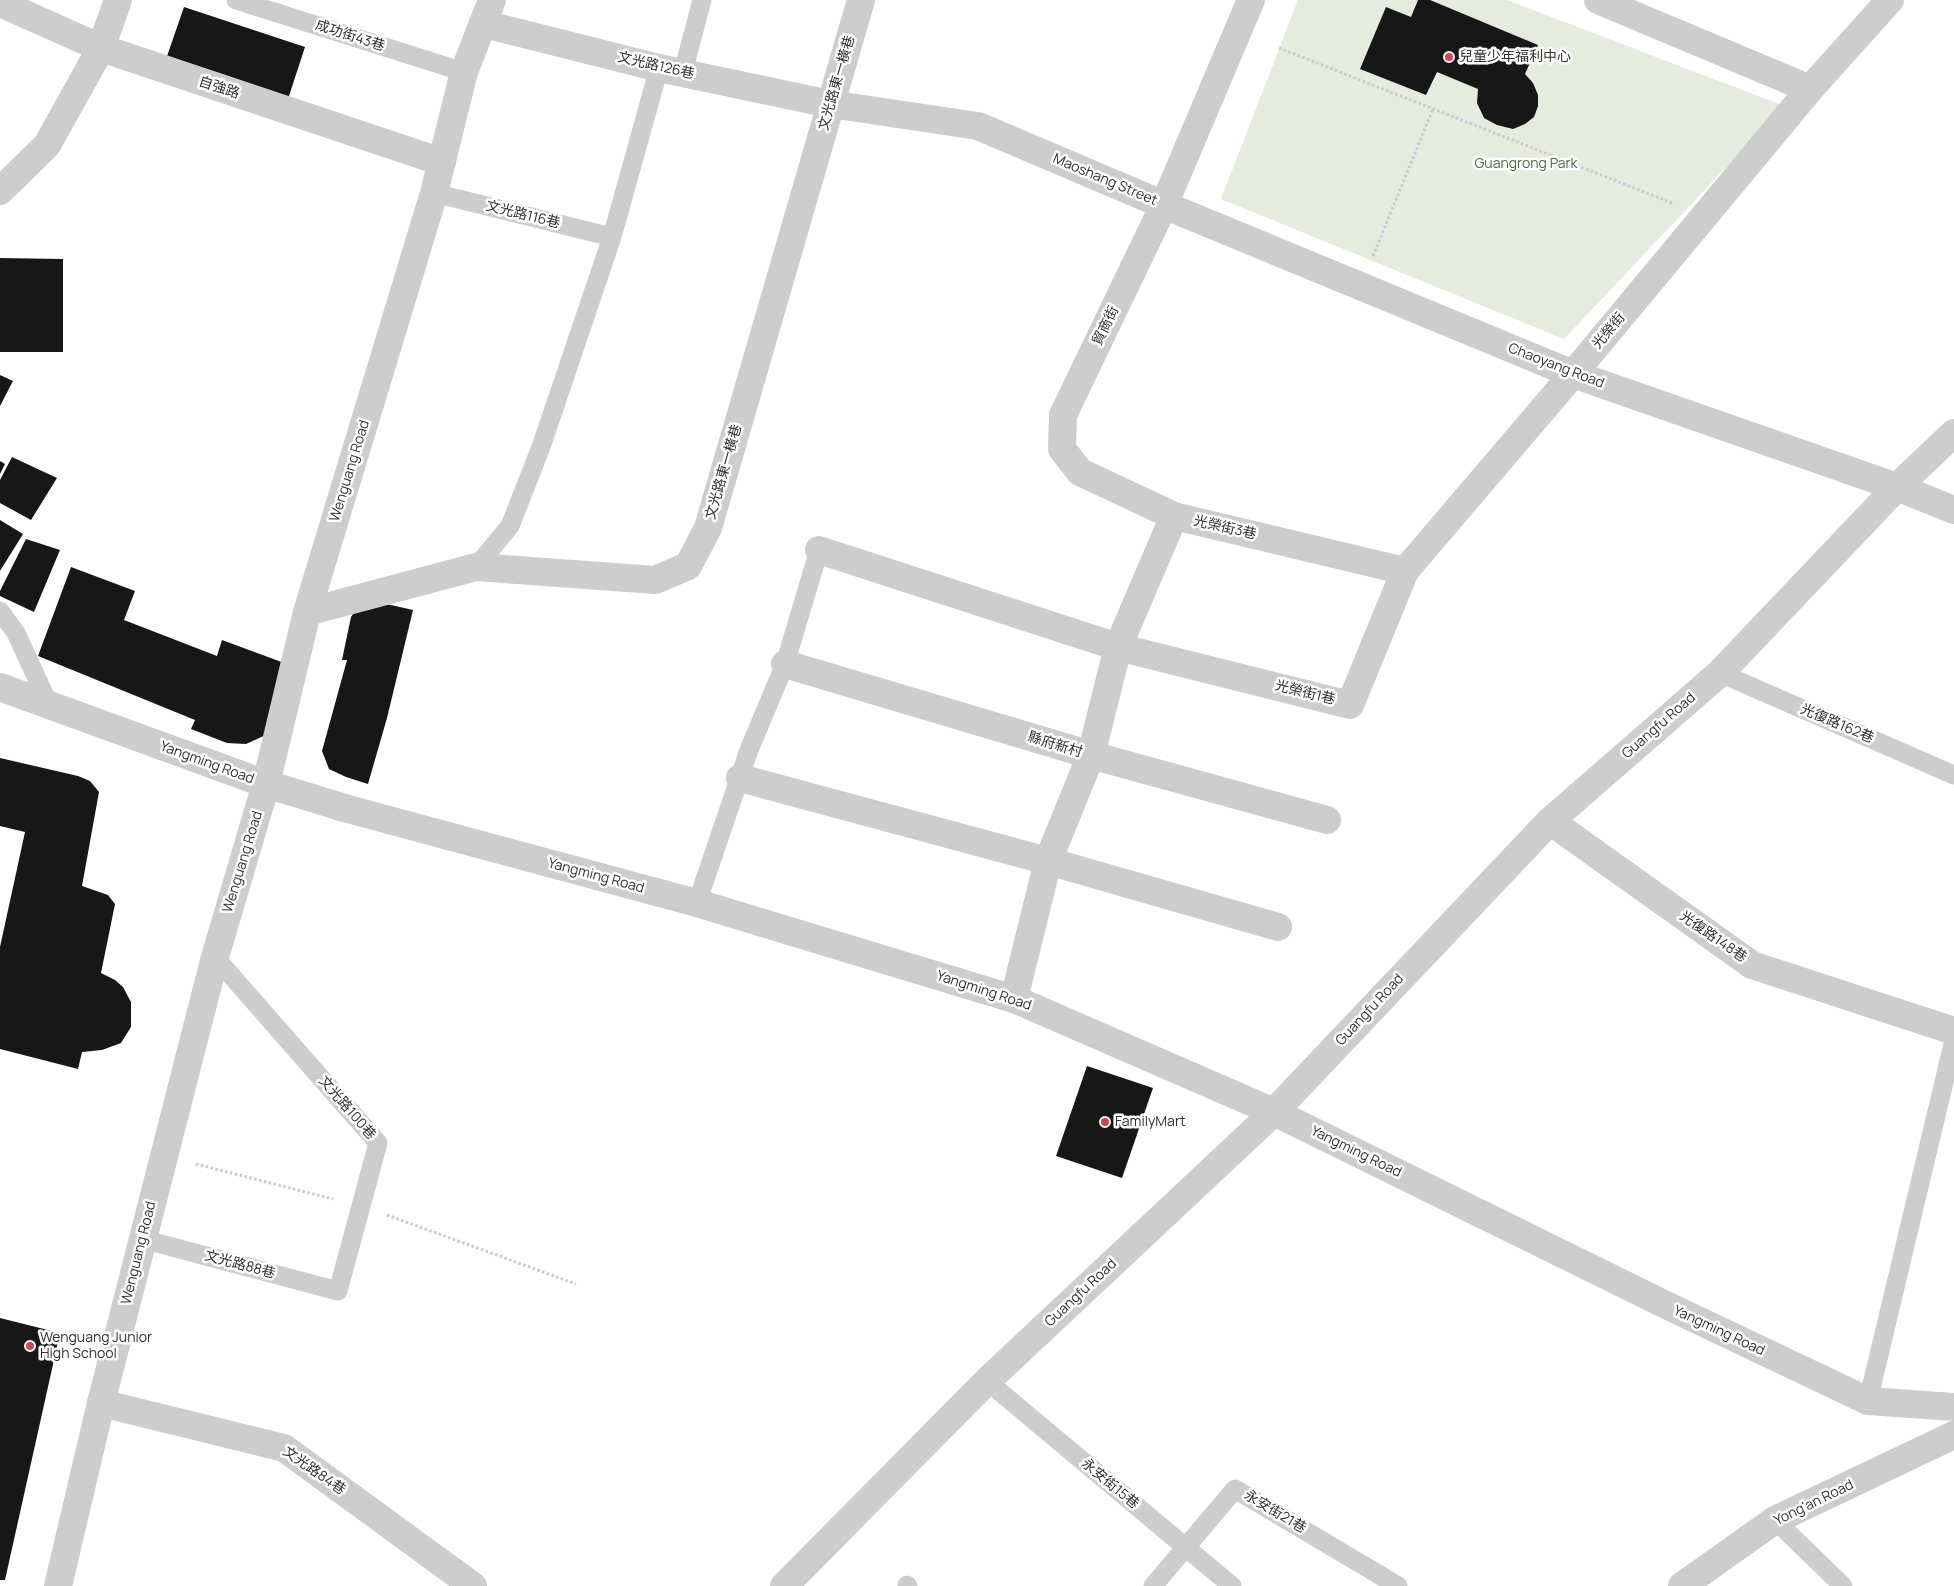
<!DOCTYPE html>
<html>
<head>
<meta charset="utf-8">
<style>
	body { margin:0 }
	canvas { display:block; background:#fff }
</style>
</head>
<body>
<canvas width="1954" height="1586"></canvas>
<script>
const g = document.querySelector('canvas').getContext('2d');
g.lineJoin = 'round';
function fill(path, color) { g.fillStyle = color; g.fill(path, 'evenodd'); }
const toPath = rows => new Path2D(rows.map(r => 'M' + r).join(''));
function strokePath(path, color, width, dash) { g.strokeStyle = color; g.lineWidth = width; g.lineCap = dash ? 'butt' : 'round'; g.setLineDash(dash || []); g.stroke(path); }
function write(font, color, halo, rows, align = 'center') {
  g.font = font + ' Manrope,"Noto Sans TC",sans-serif'; g.lineWidth = 5; g.setLineDash([]); g.textBaseline = 'middle'; g.strokeStyle = halo; g.fillStyle = color; for (const [text, x, y, turn = 0] of rows) {
    g.save(); g.translate(x, y); g.rotate((+turn || 0) * Math.PI / 180); g.textAlign = isNaN(turn) ? turn : align; if (halo) g.strokeText(text, 0, 0); g.fillText(text, 0, 0); g.restore();
  }
}
fill(toPath([
	[1298,0,1507,0,1784,106,1564,339,1221,199]
]), '#e5ebdf');
fill(toPath([
	[1418,0,1430,0,1538,45,1525,74,1533,83,1538,95,1538,106,1534,117,1525,124,1513,129,1497,125,1484,118,1477,103,1478,89,1437,72,1426,95,1360,69,1386,7,1411,17],
	[184,7,305,47,288,99,166,59],
	[0,258,63,259,63,352,0,352],
	[0,375,13,381,0,406],
	[12,457,57,478,31,520,0,503,0,480],
	[0,461,5,464,0,474],
	[0,520,23,534,0,571],
	[26,539,60,550,34,612,0,596,0,591],
	[71,567,135,591,124,620,217,656,222,640,295,667,268,734,246,744,227,743,191,729,195,720,38,656],
	[382,603,413,610,387,718,368,784,346,777,329,769,322,751,347,660,342,660,351,617,358,607],
	[0,758,78,776,90,781,99,792,82,886,108,895,115,904,101,973,115,980,123,987,131,1002,131,1027,121,1043,102,1050,82,1052,78,1069,0,1049,0,947,25,832,0,826],
	[1087,1066,1153,1088,1122,1178,1056,1156],
	[0,1318,60,1333,5,1580,0,1580]
]), '#171717');
strokePath(toPath([
	[1279,48,1672,203],
	[1373,256,1433,109],
	[196,1164,333,1199],
	[387,1215,576,1284]
]), '#cacaca', 3, [2.5, 2.5]);
strokePath(toPath([
	[236,0,464,72],
	[683,72,702,0],
	[434,193,612,237],
	[476,567,510,526,541,447,612,237,659,68],
	[0,611,16,633,50,707],
	[1720,673,1954,775],
	[697,903,749,750,785,664,819,550],
	[142,1239,338,1291,378,1143,215,957],
	[987,1381,1232,1586],
	[1868,1401,1954,1040],
	[1775,1520,1843,1586],
	[907,1585,908,1586],
	[1153,1586,1235,1489,1398,1586]
]), '#cdcdcd', 19);
strokePath(toPath([
	[1251,0,1164,205,1063,415,1062,449,1080,472,1174,516,1405,571],
	[1598,0,1810,89],
	[0,3,101,48,442,162],
	[484,24,659,68,830,104,978,126,1164,205,1573,374,1897,487,1954,510],
	[0,191,47,145,101,48,118,0],
	[819,550,1118,647,1350,705,1405,571,1573,374,1810,89,1890,0],
	[307,612,476,567,655,580,688,566,708,528,861,0],
	[785,664,1091,755,1327,820],
	[740,778,1048,861,1278,927],
	[1550,821,1752,965,1954,1031],
	[1014,999,1048,861,1091,755,1118,647,1174,516],
	[101,1403,284,1448,473,1586],
	[1682,1586,1775,1520,1954,1435]
]), '#cdcdcd', 28);
strokePath(toPath([
	[0,687,266,784,348,809,697,903,1014,999,1274,1112,1666,1305,1868,1401,1954,1407],
	[58,1586,101,1403,215,957,266,784,307,612,434,193,464,72,492,0],
	[784,1586,987,1381,1274,1112,1550,821,1720,673,1897,487,1954,433]
]), '#cdcdcd', 28);
for (const [x, y, r, color] of [
	[1449,57,5,"#d34549"],
	[1105,1122,5,"#d34549"],
	[30,1346,5,"#d34549"]
]) { const dot = new Path2D(); dot.arc(x, y, r, 0, 2 * Math.PI); g.fillStyle = color; g.fill(dot); strokePath(dot, '#fff', 2); }
write('14px', '#303030', '#fff', [
	["成功街43巷",350,36,18],
	["文光路126巷",656,66,13],
	["文光路東一橫巷",837,83,-74],
	["自強路",219,88,18],
	["Maoshang Street",1105,180,23],
	["文光路116巷",523,215,14],
	["貿商街",1106,326,-64],
	["光榮街",1609,331,-50],
	["Chaoyang Road",1556,366,21],
	["Wenguang Road",350,471,-73],
	["文光路東一橫巷",724,472,-74],
	["光榮街3巷",1225,528,13],
	["光榮街1巷",1305,693,14],
	["光復路162巷",1837,724,23],
	["Guangfu Road",1659,726,-41],
	["縣府新村",1055,745,17],
	["Yangming Road",207,763,20],
	["Wenguang Road",243,862,-73],
	["Yangming Road",596,876,15],
	["光復路148巷",1713,937,35],
	["Yangming Road",984,991,18],
	["Guangfu Road",1370,1010,-47],
	["文光路100巷",347,1108,49],
	["Yangming Road",1356,1152,26],
	["Wenguang Road",139,1253,-76],
	["文光路88巷",240,1265,15],
	["Guangfu Road",1081,1293,-43],
	["Yangming Road",1719,1331,25],
	["文光路84巷",314,1471,35],
	["永安街15巷",1110,1484,40],
	["Yong'an Road",1814,1503,-26],
	["永安街21巷",1275,1512,31]
]);
write('14px', '#303030', '#fff', [
	["兒童少年福利中心",1459,57],
	["FamilyMart",1115,1122],
	["Wenguang Junior",40,1338],
	["High School",40,1354]
], 'left');
write('14px', '#516741', '#fff', [
	["Guangrong Park",1526,164]
]);
</script>
</body>
</html>
